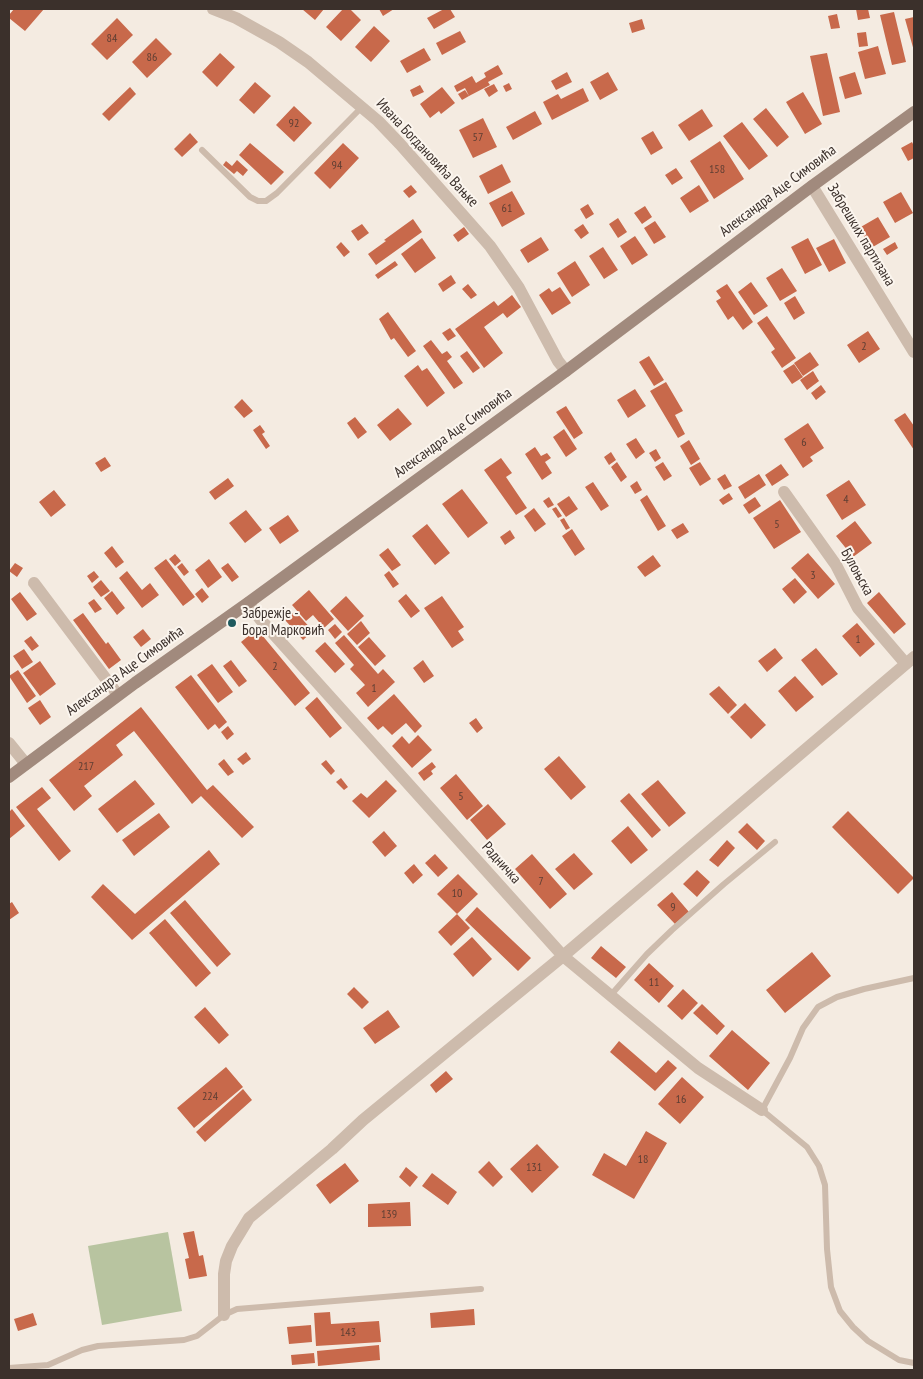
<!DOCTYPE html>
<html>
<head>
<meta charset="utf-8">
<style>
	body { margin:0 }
	#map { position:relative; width:923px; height:1379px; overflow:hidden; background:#f4ebe1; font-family:"PT Sans Narrow",sans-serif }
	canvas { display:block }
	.frame { position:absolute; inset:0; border:10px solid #3b302b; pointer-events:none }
</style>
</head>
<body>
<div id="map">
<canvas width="923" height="1379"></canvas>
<div class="frame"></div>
</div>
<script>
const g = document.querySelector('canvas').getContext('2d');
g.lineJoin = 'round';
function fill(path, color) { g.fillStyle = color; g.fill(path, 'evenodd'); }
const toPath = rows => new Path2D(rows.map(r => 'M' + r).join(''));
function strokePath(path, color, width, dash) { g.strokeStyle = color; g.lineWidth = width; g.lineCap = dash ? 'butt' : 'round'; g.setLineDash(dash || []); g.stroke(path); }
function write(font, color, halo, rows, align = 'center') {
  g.font = font + ' "PT Sans Narrow",sans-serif'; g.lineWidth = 4; g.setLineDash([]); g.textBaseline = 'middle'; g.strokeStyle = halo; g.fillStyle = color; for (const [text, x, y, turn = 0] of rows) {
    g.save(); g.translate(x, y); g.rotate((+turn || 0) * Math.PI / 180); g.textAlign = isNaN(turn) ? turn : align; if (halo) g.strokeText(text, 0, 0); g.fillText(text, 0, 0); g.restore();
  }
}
fill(toPath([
	[168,1232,182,1311,102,1325,88,1246]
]), '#b8c4a0');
fill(toPath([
	[14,9,44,9,25,31,9,18,9,15],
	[302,9,324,9,315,20],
	[343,9,350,9,361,20,341,41,326,27],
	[379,9,394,9,383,16],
	[444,9,450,9,455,17,434,29,427,18],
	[856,9,868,9,870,18,858,20],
	[894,12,906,62,892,65,880,15],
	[837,14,840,28,831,29,828,16],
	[914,17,914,51,905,19],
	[117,18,133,35,107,60,91,44],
	[642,19,645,29,632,33,629,23],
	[374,26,390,41,371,62,355,47],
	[460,31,466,42,442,55,436,43],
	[866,32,868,46,859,47,857,33],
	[156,38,172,54,147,78,132,62],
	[878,46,886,74,865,79,858,52],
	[424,48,431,60,407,73,400,61],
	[220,53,235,67,217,87,202,72],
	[827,53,840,112,823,116,810,56],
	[498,65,503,74,488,82,490,85,469,96,465,88,457,92,454,86,472,76,476,83,486,77,484,73],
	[567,72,572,82,556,90,551,81],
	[608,72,618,90,600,100,590,82],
	[855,72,862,94,845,99,839,77],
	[255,82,271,96,254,114,239,100],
	[509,83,512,89,506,92,503,86],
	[494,84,498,91,489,97,484,89],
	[420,85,424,92,413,97,410,90],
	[130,87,136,94,109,121,102,114],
	[442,87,455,103,441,114,439,111,430,118,420,104],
	[583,88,589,101,552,120,543,102,558,94,561,99],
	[465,90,469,96,462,100,458,94],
	[803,92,822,124,805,134,786,102],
	[294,106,312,123,294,142,276,125],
	[766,108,789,137,777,147,753,119],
	[702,109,713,126,689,141,678,125],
	[535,111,542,124,513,140,506,127],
	[483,118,497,147,473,158,459,130],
	[742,122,768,156,749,170,723,136],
	[653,131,663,148,651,155,641,138],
	[190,133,198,142,182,157,174,149],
	[720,141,744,179,714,199,690,161],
	[912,142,914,146,914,158,908,161,901,148],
	[250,143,284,172,271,185,239,155],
	[343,143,359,158,330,189,314,173],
	[237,160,248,170,243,176,237,171,234,174,223,165,226,161,232,166],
	[502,164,511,182,488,194,479,176],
	[676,168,683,178,672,185,665,175],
	[411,185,417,192,409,198,403,191],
	[699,185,709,201,690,213,680,198],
	[512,191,525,214,502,227,489,203],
	[901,192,913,213,895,223,883,202],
	[588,204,594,214,586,219,580,209],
	[645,206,652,217,642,224,634,213],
	[878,217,890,237,871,248,859,228],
	[618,218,627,232,618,238,609,224],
	[413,219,422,232,376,265,368,254,386,241,384,240],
	[655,221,666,237,654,244,644,228],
	[362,224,369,233,358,241,351,231],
	[583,224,589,233,581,239,574,230],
	[464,227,469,234,458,242,453,235],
	[635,236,648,255,632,265,620,246],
	[541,237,549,250,528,263,520,250],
	[422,238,436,258,415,273,401,254],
	[808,238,822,265,805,274,791,247],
	[834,239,846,263,829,272,816,248],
	[341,242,350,252,344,257,336,247],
	[895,242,898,248,887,255,883,249],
	[603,247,618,270,604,279,589,256],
	[395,261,398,265,378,279,375,275],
	[575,261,590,285,572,297,557,273],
	[782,268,797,291,780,301,766,278],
	[451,275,456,283,443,292,438,284],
	[751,282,768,306,754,315,738,292],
	[468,284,477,295,471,299,462,289],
	[727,284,753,322,743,330,733,316,728,320,716,301,721,298,716,291],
	[560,287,571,303,552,315,539,295,549,288,552,292],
	[512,295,521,307,507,318,503,313,484,327,503,353,484,368,455,329,494,301,498,306],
	[795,296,805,313,794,320,784,303],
	[388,312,416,351,408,357,394,338,391,340,379,319],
	[767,316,796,358,782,368,771,352,775,349,757,323],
	[450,328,456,336,448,341,442,333],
	[868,331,880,349,859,363,847,345],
	[431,340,442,354,447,351,452,357,447,361,463,383,454,389,423,346],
	[467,351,480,368,473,373,460,356],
	[810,352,819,365,803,376,794,363],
	[649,356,664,380,654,386,639,362],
	[794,364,803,377,792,384,783,371],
	[418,365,422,371,427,368,445,393,427,407,404,376],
	[813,371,819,381,807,390,800,380],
	[666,382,683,411,675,415,685,434,678,438,650,391],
	[821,385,826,392,816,400,811,393],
	[635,389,646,406,628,418,617,400],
	[242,399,253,411,244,418,234,407],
	[566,406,583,433,574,439,556,412],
	[398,408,412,424,390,441,377,425],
	[905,413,914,426,914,450,894,420],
	[355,417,367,432,358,439,347,423],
	[808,423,824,448,810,457,813,461,803,468,784,439],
	[260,425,265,432,262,434,270,446,266,449,253,430],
	[564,429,577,449,566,457,553,437],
	[636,438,645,452,636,459,626,444],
	[689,440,700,459,691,465,680,446],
	[535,447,541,456,547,453,551,458,545,462,552,473,542,480,525,454],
	[656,449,661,458,655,462,649,453],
	[611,452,616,460,609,465,604,457],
	[105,457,111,466,101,472,95,463],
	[501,458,512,473,506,477,527,508,516,515,484,470],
	[617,462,627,477,621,482,611,467],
	[663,462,672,476,664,481,655,467],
	[700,462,711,479,700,486,689,468],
	[781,464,789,475,772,486,765,475],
	[725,474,732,486,724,490,717,479],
	[759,474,766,485,745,499,738,487],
	[228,478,234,486,215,500,209,492],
	[849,480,866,505,842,520,826,495],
	[637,481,642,490,635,494,630,486],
	[593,482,609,506,601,511,585,487],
	[462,489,488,523,468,538,442,504],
	[54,490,66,505,51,517,39,502],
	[729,493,733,499,723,505,719,500],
	[647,495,666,526,658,531,640,500],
	[569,496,578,509,566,517,557,504],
	[549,497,554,505,548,508,543,501],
	[755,497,761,506,749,514,743,505],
	[780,500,801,532,774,549,753,518],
	[556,507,562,516,558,518,552,509],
	[534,508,546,524,535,532,524,516],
	[246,510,262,530,245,543,229,523],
	[288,515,299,531,280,544,269,528],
	[564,518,570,528,566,530,560,520],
	[855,521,872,543,853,557,836,536],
	[683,523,689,532,677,539,671,530],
	[427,524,450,553,435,565,412,536],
	[572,529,585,549,575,556,562,536],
	[510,530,515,538,505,545,500,537],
	[112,546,124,562,116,568,104,553],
	[388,548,401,565,392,571,379,555],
	[808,553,835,584,818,599,791,568],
	[175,554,181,561,175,566,169,559],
	[653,555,661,566,645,577,637,567],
	[166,559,195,597,183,606,154,568],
	[209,559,222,577,208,588,195,570],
	[15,563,23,568,17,577,9,571],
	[182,563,189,572,184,576,177,567],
	[228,563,239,577,232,582,221,568],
	[94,571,99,577,92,583,87,576],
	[127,571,142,590,150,583,159,595,142,608,119,578],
	[389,571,399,584,393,588,384,575],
	[795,578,807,592,794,604,782,589],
	[101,580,110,591,101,597,93,587],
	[202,588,209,597,202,603,195,594],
	[309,590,334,619,324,628,313,615,306,621,292,605],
	[112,591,125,608,117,615,104,598],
	[20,592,37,614,27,621,11,599],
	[879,592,906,624,894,634,867,603],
	[406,594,420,611,411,618,398,601],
	[346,596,364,616,348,631,330,611],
	[442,596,464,627,458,631,464,640,452,648,424,608],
	[94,599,102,609,95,613,88,603],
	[295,611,313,631,303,640,285,620],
	[83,613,106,644,108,642,121,660,109,669,73,620],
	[361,621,370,633,357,645,347,634],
	[857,623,875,644,860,657,842,636],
	[335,624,342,632,335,639,328,630],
	[143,629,151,639,141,647,133,637],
	[257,629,310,693,295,706,241,642],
	[344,635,378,674,383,669,395,682,368,707,356,693,365,685,350,669,354,665,335,643],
	[31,636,39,646,32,651,24,641],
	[369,637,386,656,375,666,358,647],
	[325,642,345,664,335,673,315,651],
	[775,648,783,658,767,672,758,661],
	[816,648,838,674,822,686,801,660],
	[24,649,33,662,22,669,13,656],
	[231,660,247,681,239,687,223,666],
	[423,660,434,676,424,683,413,668],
	[40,661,56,684,40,696,23,673],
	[212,664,233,692,218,703,197,675],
	[18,670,36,696,27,703,9,676],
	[191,675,227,722,219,729,215,724,208,730,175,687],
	[795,676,814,697,796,712,778,691],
	[719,686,737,705,728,714,709,694],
	[394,694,422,726,415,733,406,723,392,735,383,726,378,730,367,718],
	[317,697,342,728,330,738,305,708],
	[40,700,51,717,40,725,28,708],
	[745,703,766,725,751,739,730,717],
	[141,707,207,790,213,785,254,827,242,838,201,796,192,804,134,731,116,745,123,755,84,786,92,796,74,811,49,780],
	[476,718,483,728,477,733,469,723],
	[228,726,234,734,227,740,221,732],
	[418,735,432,750,412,768,392,746,402,736,409,744],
	[246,752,251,759,243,765,237,759],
	[559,756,586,787,571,800,544,769],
	[224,759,234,772,228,776,218,764],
	[326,760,335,771,331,775,321,764],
	[432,762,436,767,431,771,433,774,424,781,418,773],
	[456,774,483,806,467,820,440,788],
	[341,778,348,787,344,790,336,782],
	[135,780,155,804,117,833,98,809],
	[386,780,397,791,369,818,352,801,361,793,367,798],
	[658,780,686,813,669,827,641,794],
	[42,787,51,798,37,809,71,851,59,861,16,807],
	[629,793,661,830,652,838,620,801],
	[488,804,506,824,487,840,470,820],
	[12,809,25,826,9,839,9,812],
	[848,811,914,878,898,894,832,827],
	[159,813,170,827,134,856,122,840],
	[747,823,765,841,757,850,738,832],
	[628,826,648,850,631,864,611,841],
	[384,831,397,846,385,857,372,842],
	[727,840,735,848,718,867,709,860],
	[209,850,220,864,132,940,91,897,103,884,135,914],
	[574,853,593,874,574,890,555,869],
	[435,854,448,868,438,877,425,863],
	[532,854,567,894,550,909,515,869],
	[414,864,423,875,413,884,404,873],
	[697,870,710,882,697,897,683,884],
	[458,874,478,894,457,914,437,894],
	[672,892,689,912,675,924,657,905],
	[185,900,231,954,217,967,170,913],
	[12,902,19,913,9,920,9,904],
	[477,907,531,958,518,971,465,920],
	[457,914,470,928,451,946,438,932],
	[165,919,211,973,196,987,149,933],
	[472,937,492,959,473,977,453,954],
	[601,946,626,967,616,978,591,958],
	[812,952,831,976,785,1013,766,990],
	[649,963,674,986,659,1003,634,980],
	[354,987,369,1002,362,1009,347,994],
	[683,989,698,1003,682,1020,667,1006],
	[702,1004,725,1026,717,1035,693,1013],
	[205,1007,229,1035,219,1044,194,1017],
	[388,1010,400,1027,375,1044,363,1028],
	[732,1030,770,1063,748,1090,709,1056],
	[619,1041,656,1073,668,1060,677,1068,655,1091,610,1052],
	[226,1067,243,1087,194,1128,177,1108],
	[446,1071,453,1079,436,1093,430,1085],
	[682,1077,704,1097,680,1124,658,1104],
	[243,1089,252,1100,205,1142,196,1132],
	[646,1131,667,1143,634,1199,592,1175,604,1153,626,1166],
	[537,1144,559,1167,532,1193,510,1169],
	[489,1161,503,1177,493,1187,478,1172],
	[345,1163,359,1181,330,1204,316,1185],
	[406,1167,418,1177,410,1187,399,1177],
	[432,1173,457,1192,448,1205,422,1186],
	[410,1202,411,1226,368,1227,368,1204],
	[194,1231,199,1256,203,1255,207,1276,189,1279,185,1259,189,1258,183,1233],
	[474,1309,475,1325,431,1328,430,1313],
	[330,1312,331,1324,379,1321,381,1342,316,1346,314,1313],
	[33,1313,37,1325,18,1331,14,1319],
	[311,1325,312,1342,289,1344,287,1327],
	[379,1345,380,1360,318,1366,317,1351],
	[314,1353,315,1363,292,1365,291,1355]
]), '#c8694b');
strokePath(toPath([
	[202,150,250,197,258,201,266,201,277,193,362,107],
	[914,978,864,989,837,997,818,1007,803,1028,790,1058,762,1110,807,1147,819,1166,825,1185,827,1249,831,1287,840,1311,853,1327,868,1341,899,1360,914,1363],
	[610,996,647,954,672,930,724,884,775,842],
	[9,1368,48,1365,82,1350,98,1346,184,1340,197,1336,224,1315,237,1309,481,1289]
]), '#cdbbac', 6);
strokePath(toPath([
	[213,9,236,18,279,42,308,62,378,121,400,144,490,246,519,288,558,361,566,371],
	[812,186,914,352],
	[784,492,836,565,858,608,906,664],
	[34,583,118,695],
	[248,603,261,620,563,956,698,1068,762,1110],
	[9,743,26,764],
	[224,1315,224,1274,226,1261,232,1246,249,1218,332,1149,363,1120,563,956,914,657]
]), '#cdbbac', 12);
strokePath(toPath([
	[9,777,135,683,248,603,566,371,812,186,914,112]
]), '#a18a7d', 12);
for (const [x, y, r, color] of [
	[232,623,5,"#1f5a5e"]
]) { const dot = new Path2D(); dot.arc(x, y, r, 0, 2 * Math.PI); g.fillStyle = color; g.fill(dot); strokePath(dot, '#fbf5ee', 2); }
write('12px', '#5e3e33', null, [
	["84",112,39],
	["86",152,58],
	["92",294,124],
	["57",478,138],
	["94",337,166],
	["158",717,170],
	["61",507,209],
	["2",864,347],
	["6",804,443],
	["4",846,500],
	["5",777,525],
	["3",813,576],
	["1",858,640],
	["2",275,667],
	["1",374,689],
	["217",86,767],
	["5",461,797],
	["7",541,882],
	["10",457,894],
	["9",673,908],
	["11",654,983],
	["224",210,1097],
	["16",681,1100],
	["18",643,1160],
	["131",534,1168],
	["139",389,1215],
	["143",348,1333]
]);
write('15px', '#3b302b', '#fbf5ee', [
	["Ивана Богдановића Вањке",427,153,47],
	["Александра Аце Симовића",778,191,-37],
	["Забрешких партизана",861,235,59],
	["Александра Аце Симовића",453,433,-36],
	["Булоњска",857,572,61],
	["Александра Аце Симовића",125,671,-36],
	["Радничка",501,863,48]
]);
write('15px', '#3b302b', '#fbf5ee', [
	["Забрежје -",242,614],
	["Бора Марковић",242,631]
], 'left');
</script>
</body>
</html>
